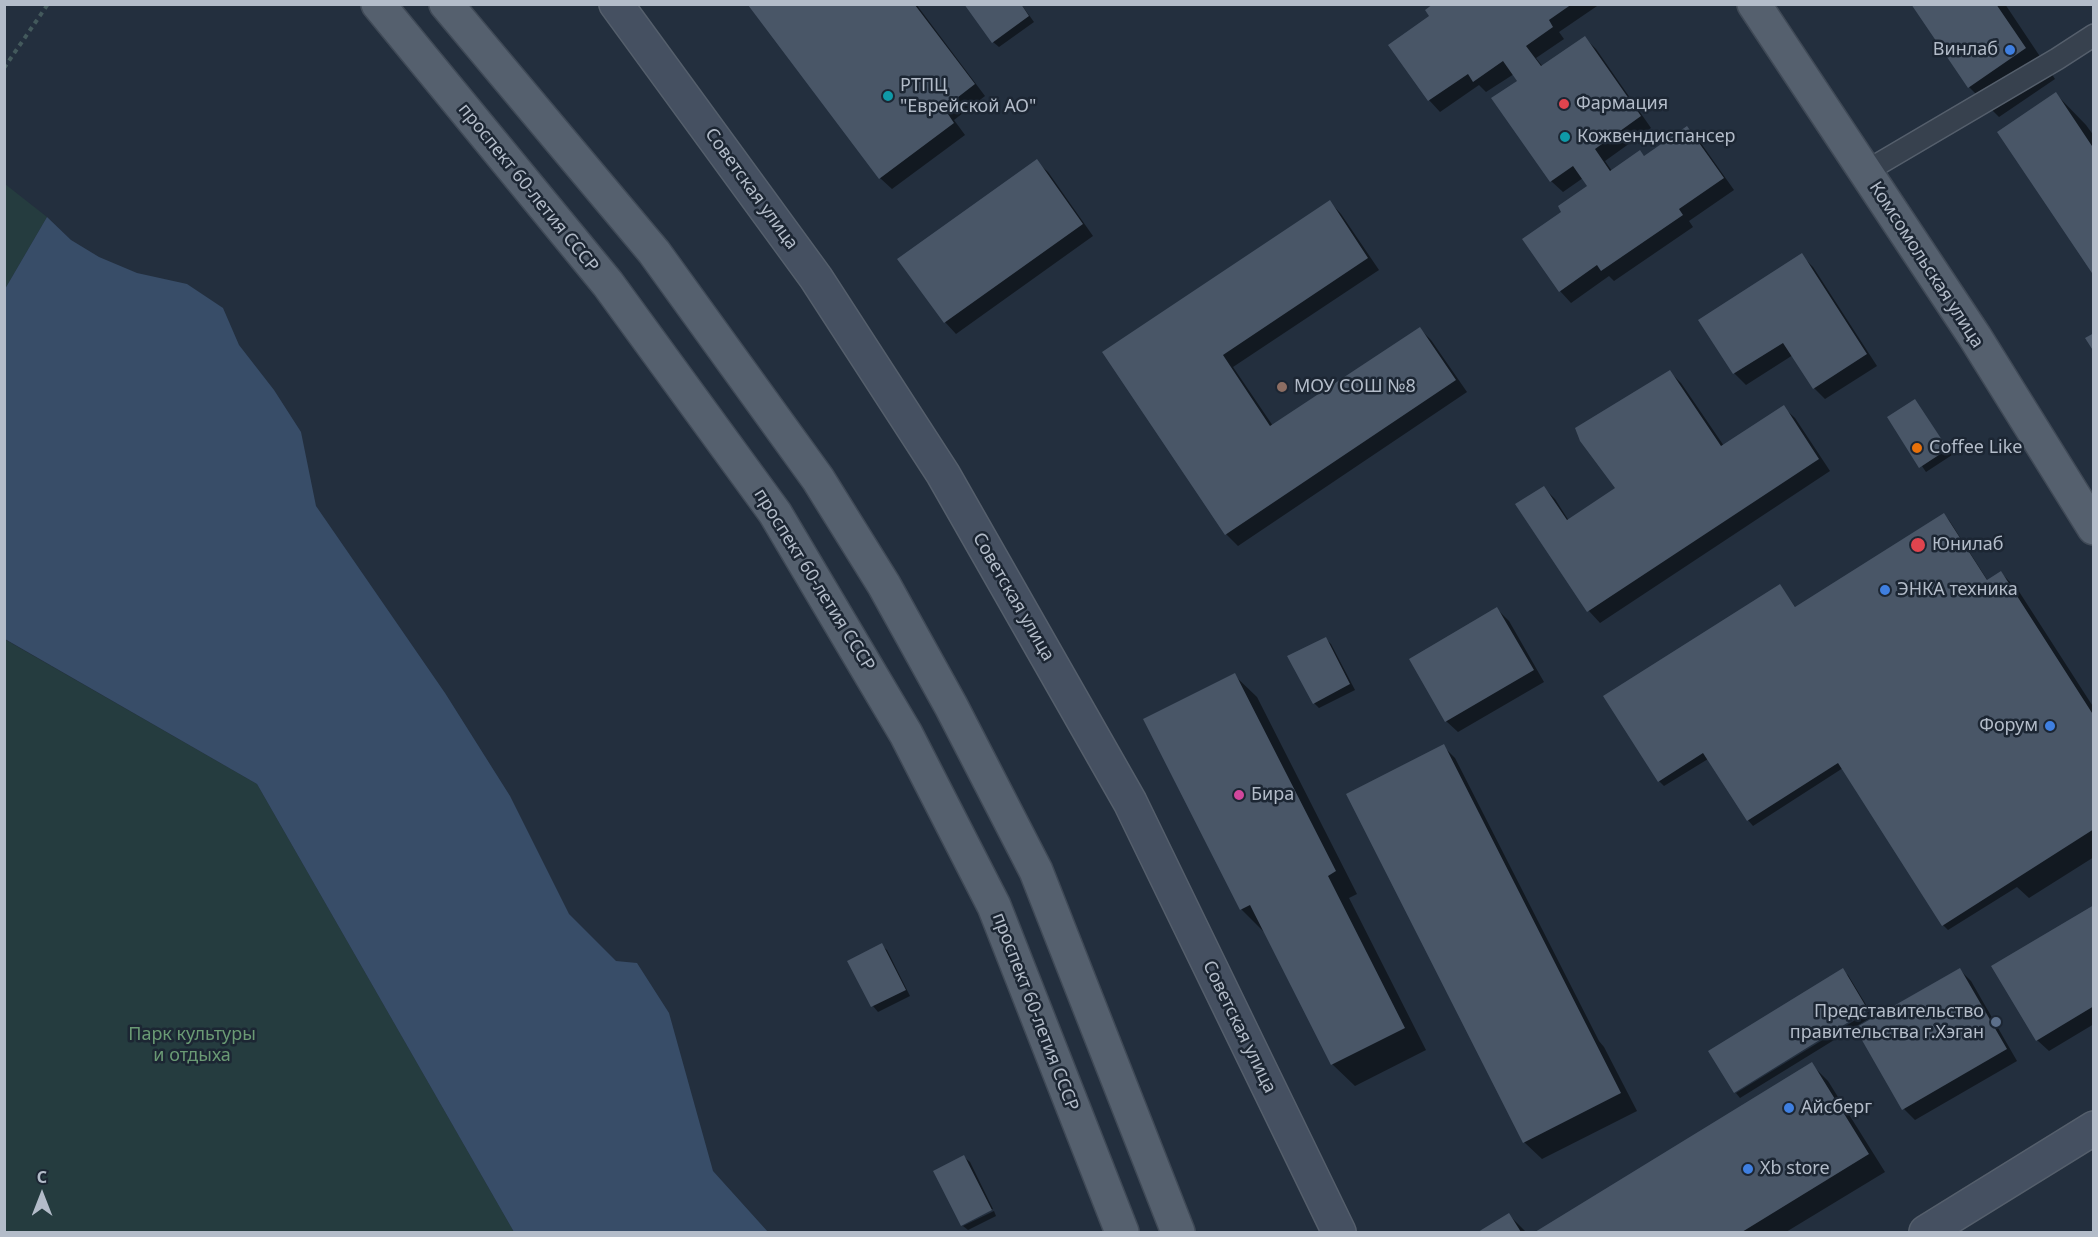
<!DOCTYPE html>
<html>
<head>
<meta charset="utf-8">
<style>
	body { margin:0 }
	#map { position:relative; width:2098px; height:1237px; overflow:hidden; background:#232f3e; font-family:"Noto Sans",sans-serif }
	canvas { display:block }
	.frame { position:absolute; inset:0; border:6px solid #b3bcc9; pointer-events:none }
	.north { position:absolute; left:12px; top:1165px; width:60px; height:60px; -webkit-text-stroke:4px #1c2633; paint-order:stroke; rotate:0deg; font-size:16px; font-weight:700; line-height:24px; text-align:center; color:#b3bcc9 }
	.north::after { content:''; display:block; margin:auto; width:21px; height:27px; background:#b3bcc9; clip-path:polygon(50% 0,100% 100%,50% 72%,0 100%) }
</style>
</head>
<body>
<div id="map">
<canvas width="2098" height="1237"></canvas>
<div class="frame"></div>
<div class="north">С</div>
</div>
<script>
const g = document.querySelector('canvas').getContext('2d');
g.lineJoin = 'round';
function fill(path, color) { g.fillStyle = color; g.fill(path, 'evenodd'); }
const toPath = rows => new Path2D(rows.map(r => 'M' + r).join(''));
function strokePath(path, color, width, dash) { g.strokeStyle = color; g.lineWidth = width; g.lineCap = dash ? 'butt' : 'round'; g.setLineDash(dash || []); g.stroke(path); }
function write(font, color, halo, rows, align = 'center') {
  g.font = font + ' "Noto Sans",sans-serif'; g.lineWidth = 5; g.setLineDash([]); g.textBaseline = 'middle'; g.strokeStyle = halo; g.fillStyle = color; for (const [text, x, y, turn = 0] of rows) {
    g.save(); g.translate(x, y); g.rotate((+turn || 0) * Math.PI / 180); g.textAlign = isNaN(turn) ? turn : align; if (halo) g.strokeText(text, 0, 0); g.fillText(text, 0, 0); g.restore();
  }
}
fill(toPath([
	[5,184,47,217,5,289],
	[4,639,257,784,514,1232,5,1232]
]), '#253c3f');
fill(toPath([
	[47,217,71,240,99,257,137,273,187,284,223,308,239,345,274,390,301,432,316,506,445,693,510,796,569,914,616,961,637,963,669,1013,713,1171,768,1232,514,1232,257,784,5,639,5,289]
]), '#384d68');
fill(toPath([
	[750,4,916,4,985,96,954,120,965,135,892,189,880,178],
	[1021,4,1034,22,999,47,993,42],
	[1436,4,1600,4,1559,32,1564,39,1536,58,1543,67,1585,38,1596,49,1651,128,1605,161,1612,171,1640,152,1645,157,1687,128,1698,139,1734,190,1689,221,1693,227,1614,281,1609,276,1571,303,1560,291,1564,212,1589,186,1583,178,1563,192,1551,181,1519,81,1514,74,1486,92,1479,85,1440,112,1429,100,1431,17],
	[1912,4,2005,4,2055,79,1999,117,1969,87],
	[2056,94,2086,125,2094,136,2094,273],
	[1036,161,1048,172,1093,236,956,334,945,322],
	[1330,202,1341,214,1379,270,1233,367,1273,426,1420,329,1431,340,1467,392,1238,546,1226,534,1104,353],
	[1801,255,1813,267,1877,366,1825,399,1814,388,1793,355,1746,385,1734,373,1700,320],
	[1670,372,1681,383,1724,446,1783,407,1795,418,1830,471,1600,623,1589,611,1517,505,1544,488,1555,499,1569,521,1617,489],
	[1915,401,1952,455,1926,472,1889,418],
	[1944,515,1949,520,1988,581,2001,573,2018,590,2094,708,2094,857,2029,898,2017,887,1948,930,1943,925,1843,768,1753,826,1748,820,1708,759,1664,786,1659,781,1780,585,1796,608],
	[1497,609,1509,621,1544,682,1458,732,1446,721],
	[1325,638,1331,644,1355,690,1319,708,1314,703],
	[1234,675,1257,697,1357,894,1349,898,1426,1050,1355,1086,1332,1064,1264,932,1241,909],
	[1443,746,1455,758,1599,1041,1604,1047,1637,1111,1542,1159,1524,1142],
	[2094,907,2094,1024,2049,1051,2037,1040],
	[881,945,887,950,910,996,878,1012,873,1006,849,961],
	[1842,970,1848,975,1868,1008,1734,1091],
	[1960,970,1971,981,2017,1061,1915,1120,1904,1109],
	[1870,1011,1873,1016,1740,1098,1736,1093],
	[1811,1064,1828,1081,1885,1172,1786,1232,1538,1232],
	[964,1157,970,1162,993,1209,962,1224],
	[994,1211,996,1216,968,1230,963,1226],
	[1509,1215,1526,1232,1481,1232]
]), '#0007');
fill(toPath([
	[964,4,1021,4,1029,16,992,43],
	[1433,4,1572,4,1549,20,1553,27,1526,46,1541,66,1585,36,1641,116,1595,149,1610,171,1640,150,1644,156,1687,126,1724,178,1679,209,1683,215,1601,271,1597,265,1559,292,1522,239,1561,212,1558,206,1587,186,1573,166,1550,182,1491,98,1517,81,1503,61,1473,82,1468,74,1428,101,1388,45,1429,16,1425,10],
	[1911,4,1996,4,2026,48,1968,88],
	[748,5,915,5,975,84,944,108,954,123,879,179],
	[2056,92,2094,149,2094,276,1997,132],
	[1037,159,1083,224,944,323,897,259],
	[1330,200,1368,258,1223,355,1270,426,1420,327,1456,380,1225,535,1102,352],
	[1802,253,1867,354,1813,389,1783,343,1733,374,1698,320],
	[2094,333,2094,352,2085,338],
	[1670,370,1721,446,1784,405,1819,459,1587,612,1515,504,1544,486,1567,520,1615,488,1580,441,1575,428],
	[1915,399,1948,449,1919,468,1887,417],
	[1944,513,1987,580,2001,571,2094,716,2094,829,1942,926,1838,763,1747,821,1703,753,1658,782,1603,696,1780,584,1795,607],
	[1497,607,1534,670,1445,722,1409,659],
	[1326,637,1350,684,1313,704,1287,656],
	[1235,673,1336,871,1328,876,1405,1028,1331,1065,1250,905,1240,910,1143,719],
	[1444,744,1621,1093,1523,1143,1346,794],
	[2094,905,2094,1006,2036,1041,1991,966],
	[882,943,906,990,871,1007,847,961],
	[1843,968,1868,1010,1734,1093,1708,1051],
	[1960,968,2007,1049,1902,1110,1855,1028],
	[1812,1062,1869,1154,1742,1232,1535,1232],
	[964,1155,992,1210,961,1226,933,1171],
	[1509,1213,1521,1232,1478,1232]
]), '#495667');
const lane = toPath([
	[1865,172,2057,59,2094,35]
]);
const secondary = toPath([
	[616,4,816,278,943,474,1130,802,1339,1232],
	[1926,1232,2094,1128]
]);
const primary = toPath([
	[378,4,608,284,775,513,906,734,994,906,1122,1232],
	[446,4,654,252,818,479,884,585,951,706,1036,871,1178,1232],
	[1754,4,1975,337,2094,528]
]);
strokePath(lane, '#555f6c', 24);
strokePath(secondary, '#555f6c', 36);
strokePath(primary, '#404a57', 36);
strokePath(toPath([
	[4,68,48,4]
]), '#43595c', 4, [4.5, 4.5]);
strokePath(lane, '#37414e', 21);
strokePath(secondary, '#455061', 33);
strokePath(primary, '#55606e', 33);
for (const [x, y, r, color] of [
	[2010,50,6,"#3f7fe0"],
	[888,96,6,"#0f9aa8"],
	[1564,104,6,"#e0444e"],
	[1565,137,6,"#0f9aa8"],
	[1282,387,6,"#8d6e63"],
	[1917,448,6,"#e8710a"],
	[1918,545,8,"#e0444e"],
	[1885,590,6,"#3f7fe0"],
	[2050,726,6,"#3f7fe0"],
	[1239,795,6,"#d1479c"],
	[1996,1022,6,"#5c6f8a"],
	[1789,1108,6,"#3f7fe0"],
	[1748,1169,6,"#3f7fe0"]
]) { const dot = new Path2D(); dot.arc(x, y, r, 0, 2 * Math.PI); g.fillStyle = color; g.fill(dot); strokePath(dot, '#1c2633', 2); }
write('18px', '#b3bcc9', '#1c2633', [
	["Винлаб",1998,50,"right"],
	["РТПЦ",900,86],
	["\"Еврейской АО\"",900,107],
	["Фармация",1576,104],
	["Кожвендиспансер",1577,137],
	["МОУ СОШ №8",1294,387],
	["Coffee Like",1929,448],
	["Юнилаб",1932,545],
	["ЭНКА техника",1897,590],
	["Форум",2038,726,"right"],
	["Бира",1251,795],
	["Представительство",1984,1012,"right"],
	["правительства г.Хэган",1984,1033,"right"],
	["Айсберг",1801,1108],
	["Xb store",1760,1169]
], 'left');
write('18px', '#b3bcc9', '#1c2633', [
	["проспект 60-летия СССР",528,188,51],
	["Советская улица",751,189,54],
	["Комсомольская улица",1926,265,57],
	["проспект 60-летия СССР",814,580,58],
	["Советская улица",1013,597,60],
	["проспект 60-летия СССР",1035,1012,69],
	["Советская улица",1239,1027,64]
]);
write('18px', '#6a9a74', '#1c2633', [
	["Парк культуры",192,1035],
	["и отдыха",192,1056]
]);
</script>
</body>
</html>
